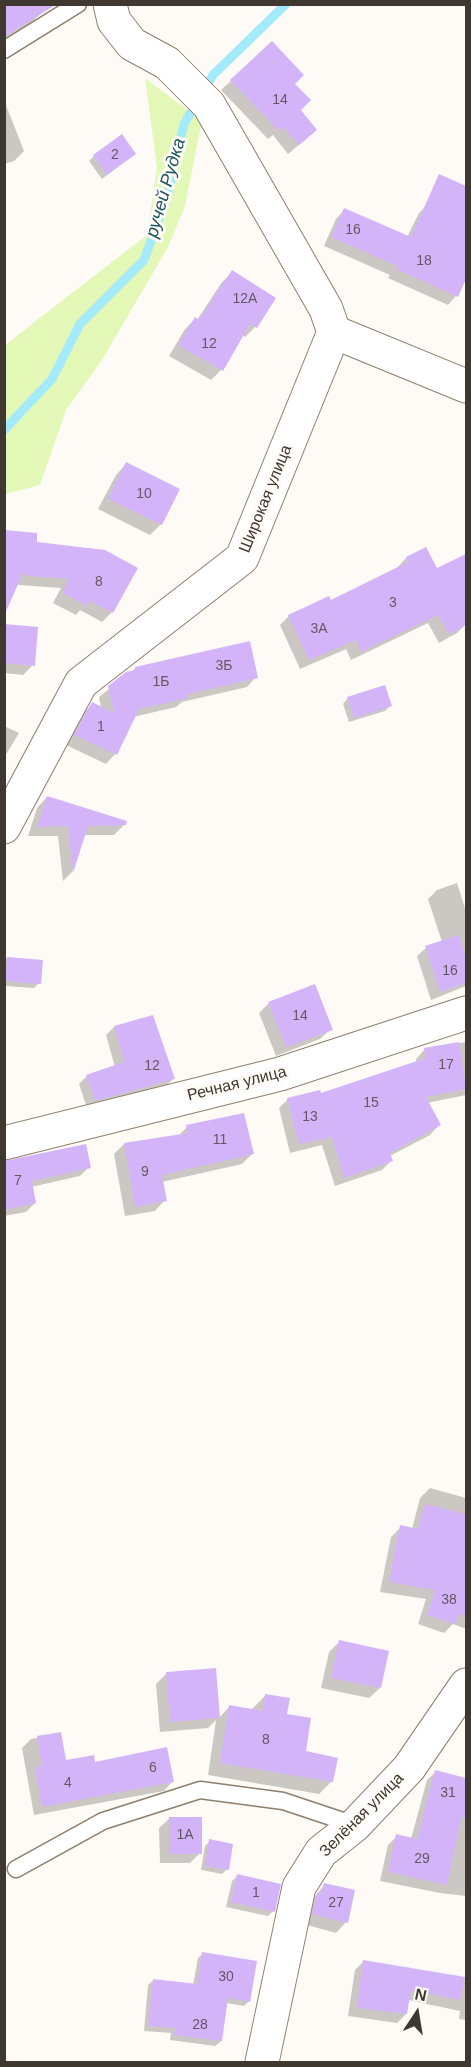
<!DOCTYPE html>
<html>
<head>
<meta charset="utf-8">
<style>
	body { margin:0 }
	#map { position:relative; width:471px; height:2067px; overflow:hidden; background:#fefaf6; font-family:Helvetica,sans-serif }
	canvas { display:block }
	.frame { position:absolute; inset:0; border:6px solid #3f3831; pointer-events:none }
	.north { position:absolute; left:387px; top:1983px; width:60px; height:60px; -webkit-text-stroke:4px #fefaf6; paint-order:stroke; rotate:12deg; font-size:16px; font-weight:700; line-height:24px; text-align:center; color:#3f3831 }
	.north::after { content:''; display:block; margin:auto; width:21px; height:27px; background:#3f3831; clip-path:polygon(50% 0,100% 100%,50% 72%,0 100%) }
</style>
</head>
<body>
<div id="map">
<canvas width="471" height="2067"></canvas>
<div class="frame"></div>
<div class="north">N</div>
</div>
<script>
const g = document.querySelector('canvas').getContext('2d');
g.lineJoin = 'round';
function fill(path, color) { g.fillStyle = color; g.fill(path, 'evenodd'); }
const toPath = rows => new Path2D(rows.map(r => 'M' + r).join(''));
function strokePath(path, color, width, dash) { g.strokeStyle = color; g.lineWidth = width; g.lineCap = dash ? 'butt' : 'round'; g.setLineDash(dash || []); g.stroke(path); }
function write(font, color, halo, rows, align = 'center') {
  g.font = font + ' Helvetica,sans-serif'; g.lineWidth = 6; g.setLineDash([]); g.textBaseline = 'middle'; g.strokeStyle = halo; g.fillStyle = color; for (const [text, x, y, turn = 0] of rows) {
    g.save(); g.translate(x, y); g.rotate((+turn || 0) * Math.PI / 180); g.textAlign = isNaN(turn) ? turn : align; if (halo) g.strokeText(text, 0, 0); g.fillText(text, 0, 0); g.restore();
  }
}
fill(toPath([
	[145,78,202,121,185,206,168,247,102,360,66,410,40,485,5,494,5,345,147,235,157,167]
]), '#e3f7b6');
fill(toPath([
	[4,4,42,12,33,21,4,39],
	[231,81,294,84,306,139,288,154,273,135,268,139,221,90],
	[4,100,24,151,14,161,4,164],
	[134,154,102,179,89,161,94,156],
	[427,205,466,225,466,259,460,272,466,276,456,296,448,305,388,278,390,275,324,246,336,219,344,210,407,237,419,213],
	[233,272,255,327,245,337,242,335,221,370,211,380,169,356,185,329,195,319,197,320,222,282],
	[126,464,178,490,161,524,150,535,98,509,116,475],
	[35,544,112,612,102,622,80,610,76,615,53,603,61,588,19,585,14,582],
	[426,549,437,570,466,556,466,611,461,614,466,624,457,633,439,643,428,623,351,660,346,649,300,669,280,625,289,616,330,602,397,568,406,558],
	[4,625,33,665,23,675,4,673],
	[136,668,256,677,247,687,182,702,176,707,133,717,115,754,106,764,66,745,83,714,92,704,101,708,99,697],
	[348,698,390,706,385,711,349,722,343,704],
	[4,726,19,733,4,758],
	[47,797,124,825,114,835,83,835,72,872,63,881,58,836,28,836,37,808],
	[457,883,466,911,466,986,431,1000,417,956,426,948,442,942,428,899,437,890],
	[7,958,39,983,34,988,4,986,4,961],
	[269,1003,331,1029,320,1039,276,1056,259,1013],
	[114,1027,174,1078,165,1087,87,1108,79,1084,87,1076,115,1067,106,1035],
	[466,1042,466,1095,427,1103,439,1125,430,1135,390,1156,391,1161,382,1170,335,1186,322,1145,290,1153,279,1108,288,1099,320,1095,417,1063,416,1059,425,1049],
	[187,1127,252,1154,242,1164,162,1182,165,1200,155,1211,125,1216,114,1154,124,1144,178,1136],
	[4,1163,89,1167,80,1176,31,1187,35,1203,26,1212,4,1216],
	[430,1488,466,1498,466,1629,453,1624,444,1633,418,1624,426,1599,380,1592,391,1537,401,1527,412,1529,420,1498],
	[339,1642,380,1688,369,1698,321,1688,329,1652],
	[166,1674,219,1718,229,1707,252,1709,265,1696,285,1716,304,1752,332,1781,319,1794,208,1775,216,1720,208,1728,160,1732,156,1684],
	[60,1734,65,1762,94,1763,172,1782,164,1791,34,1815,22,1748,31,1739],
	[436,1772,466,1780,466,1896,440,1893,380,1881,388,1845,397,1836,411,1839,427,1780],
	[170,1818,200,1853,190,1863,160,1863,159,1828],
	[210,1841,227,1869,222,1874,201,1870,205,1846],
	[237,1876,273,1911,268,1916,226,1907,232,1881],
	[325,1884,346,1922,336,1933,303,1924,307,1906],
	[203,1953,249,2001,244,2006,226,2003,221,2041,215,2046,170,2040,171,2033,144,2031,148,1985,154,1980,193,1985,198,1958],
	[364,1961,466,1978,466,2020,459,2019,460,2011,408,2000,406,2014,397,2023,348,2016,355,1970]
]), '#0003');
strokePath(toPath([
	[4,430,52,379,80,324,144,260,167,197,184,124,213,75,286,4]
]), '#a3ebfb', 9);
fill(toPath([
	[4,4,57,4,4,37],
	[272,41,304,75,295,84,311,100,301,110,317,130,299,145,283,127,279,131,230,80],
	[122,134,136,154,107,175,93,155],
	[439,174,466,186,466,279,458,297,396,269,397,266,331,237,344,208,411,237],
	[232,270,276,298,257,328,250,324,223,371,178,345,195,317,199,320],
	[126,462,180,489,162,525,108,499],
	[4,530,37,533,37,542,105,550,138,568,113,613,90,601,87,606,62,593,69,579,29,576,23,573,4,616],
	[426,547,437,568,466,554,466,625,449,634,438,615,361,652,356,640,309,660,288,615,329,596,331,600,408,562,406,557],
	[4,624,38,627,35,666,4,663],
	[250,641,258,678,187,694,188,698,139,709,117,755,74,735,92,702,114,713,108,686,126,672,136,670,135,667],
	[385,685,392,706,354,718,347,697],
	[47,796,127,821,126,825,88,826,73,873,68,826,37,827],
	[459,935,466,959,466,983,440,992,425,946],
	[7,957,43,960,41,984,5,981],
	[315,984,333,1030,286,1047,268,1002],
	[153,1015,175,1079,95,1101,86,1075,124,1062,114,1026],
	[459,1042,466,1089,426,1097,441,1125,390,1153,393,1161,344,1178,332,1137,299,1144,287,1098,320,1090,321,1093,426,1058,424,1048],
	[244,1113,254,1154,162,1175,167,1201,135,1207,124,1143,188,1133,186,1125],
	[86,1144,91,1168,32,1181,36,1203,4,1210,4,1161],
	[425,1504,466,1514,466,1616,460,1614,455,1624,427,1615,435,1590,389,1582,400,1525,418,1529],
	[339,1640,389,1651,381,1688,331,1678],
	[216,1668,220,1718,170,1722,166,1672],
	[265,1694,290,1698,287,1714,311,1718,306,1751,338,1758,333,1782,220,1763,229,1705,263,1711],
	[61,1732,66,1760,94,1755,95,1762,167,1747,174,1782,42,1807,35,1767,42,1766,37,1736],
	[435,1770,466,1778,466,1818,461,1817,447,1885,388,1872,396,1834,417,1839],
	[169,1817,202,1817,202,1854,169,1854],
	[209,1839,233,1844,229,1870,205,1866],
	[237,1874,281,1884,275,1912,231,1902],
	[324,1883,355,1890,348,1923,312,1914,317,1894,322,1892],
	[202,1952,257,1961,250,2002,228,1998,222,2041,174,2035,175,2028,148,2026,153,1979,197,1984],
	[363,1960,465,1977,460,2000,411,1990,407,2014,357,2008]
]), '#d4b4f8');
const service = toPath([
	[4,50,78,4],
	[16,1869,103,1821,200,1790,283,1801,355,1825]
]);
const minor = toPath([
	[110,4,114,21,132,44,167,63,209,105,326,309,334,332],
	[4,827,81,683,242,558,334,332,466,386],
	[4,1143,280,1074,466,1013],
	[262,2062,299,1887,321,1852,355,1825,409,1768,466,1685]
]);
strokePath(service, '#8d7f6d', 19);
strokePath(minor, '#8d7f6d', 35);
strokePath(service, '#fff', 16);
strokePath(minor, '#fff', 33);
write('14px', '#645763', null, [
	["14",280,100],
	["2",115,155],
	["16",353,230],
	["18",424,261],
	["12А",245,299],
	["12",209,344],
	["10",144,494],
	["8",99,582],
	["3",393,603],
	["3А",319,629],
	["3Б",224,666],
	["1Б",161,682],
	["1",101,727],
	["16",450,971],
	["14",300,1016],
	["17",446,1065],
	["12",152,1066],
	["15",371,1103],
	["13",310,1117],
	["11",220,1140],
	["9",145,1172],
	["7",18,1181],
	["38",449,1600],
	["8",266,1740],
	["6",153,1768],
	["4",68,1783],
	["31",448,1793],
	["1А",185,1835],
	["29",422,1859],
	["1",256,1893],
	["27",336,1903],
	["30",226,1977],
	["28",200,2025]
]);
write('16px', '#3f3831', '#fefaf6', [
	["Широкая улица",266,499,-68],
	["Речная улица",237,1084,-14],
	["Зелёная улица",362,1815,-45]
]);
write('italic 18px', '#18535e', '#fefaf6', [
	["ручей Рудка",166,188,-74]
]);
</script>
</body>
</html>
